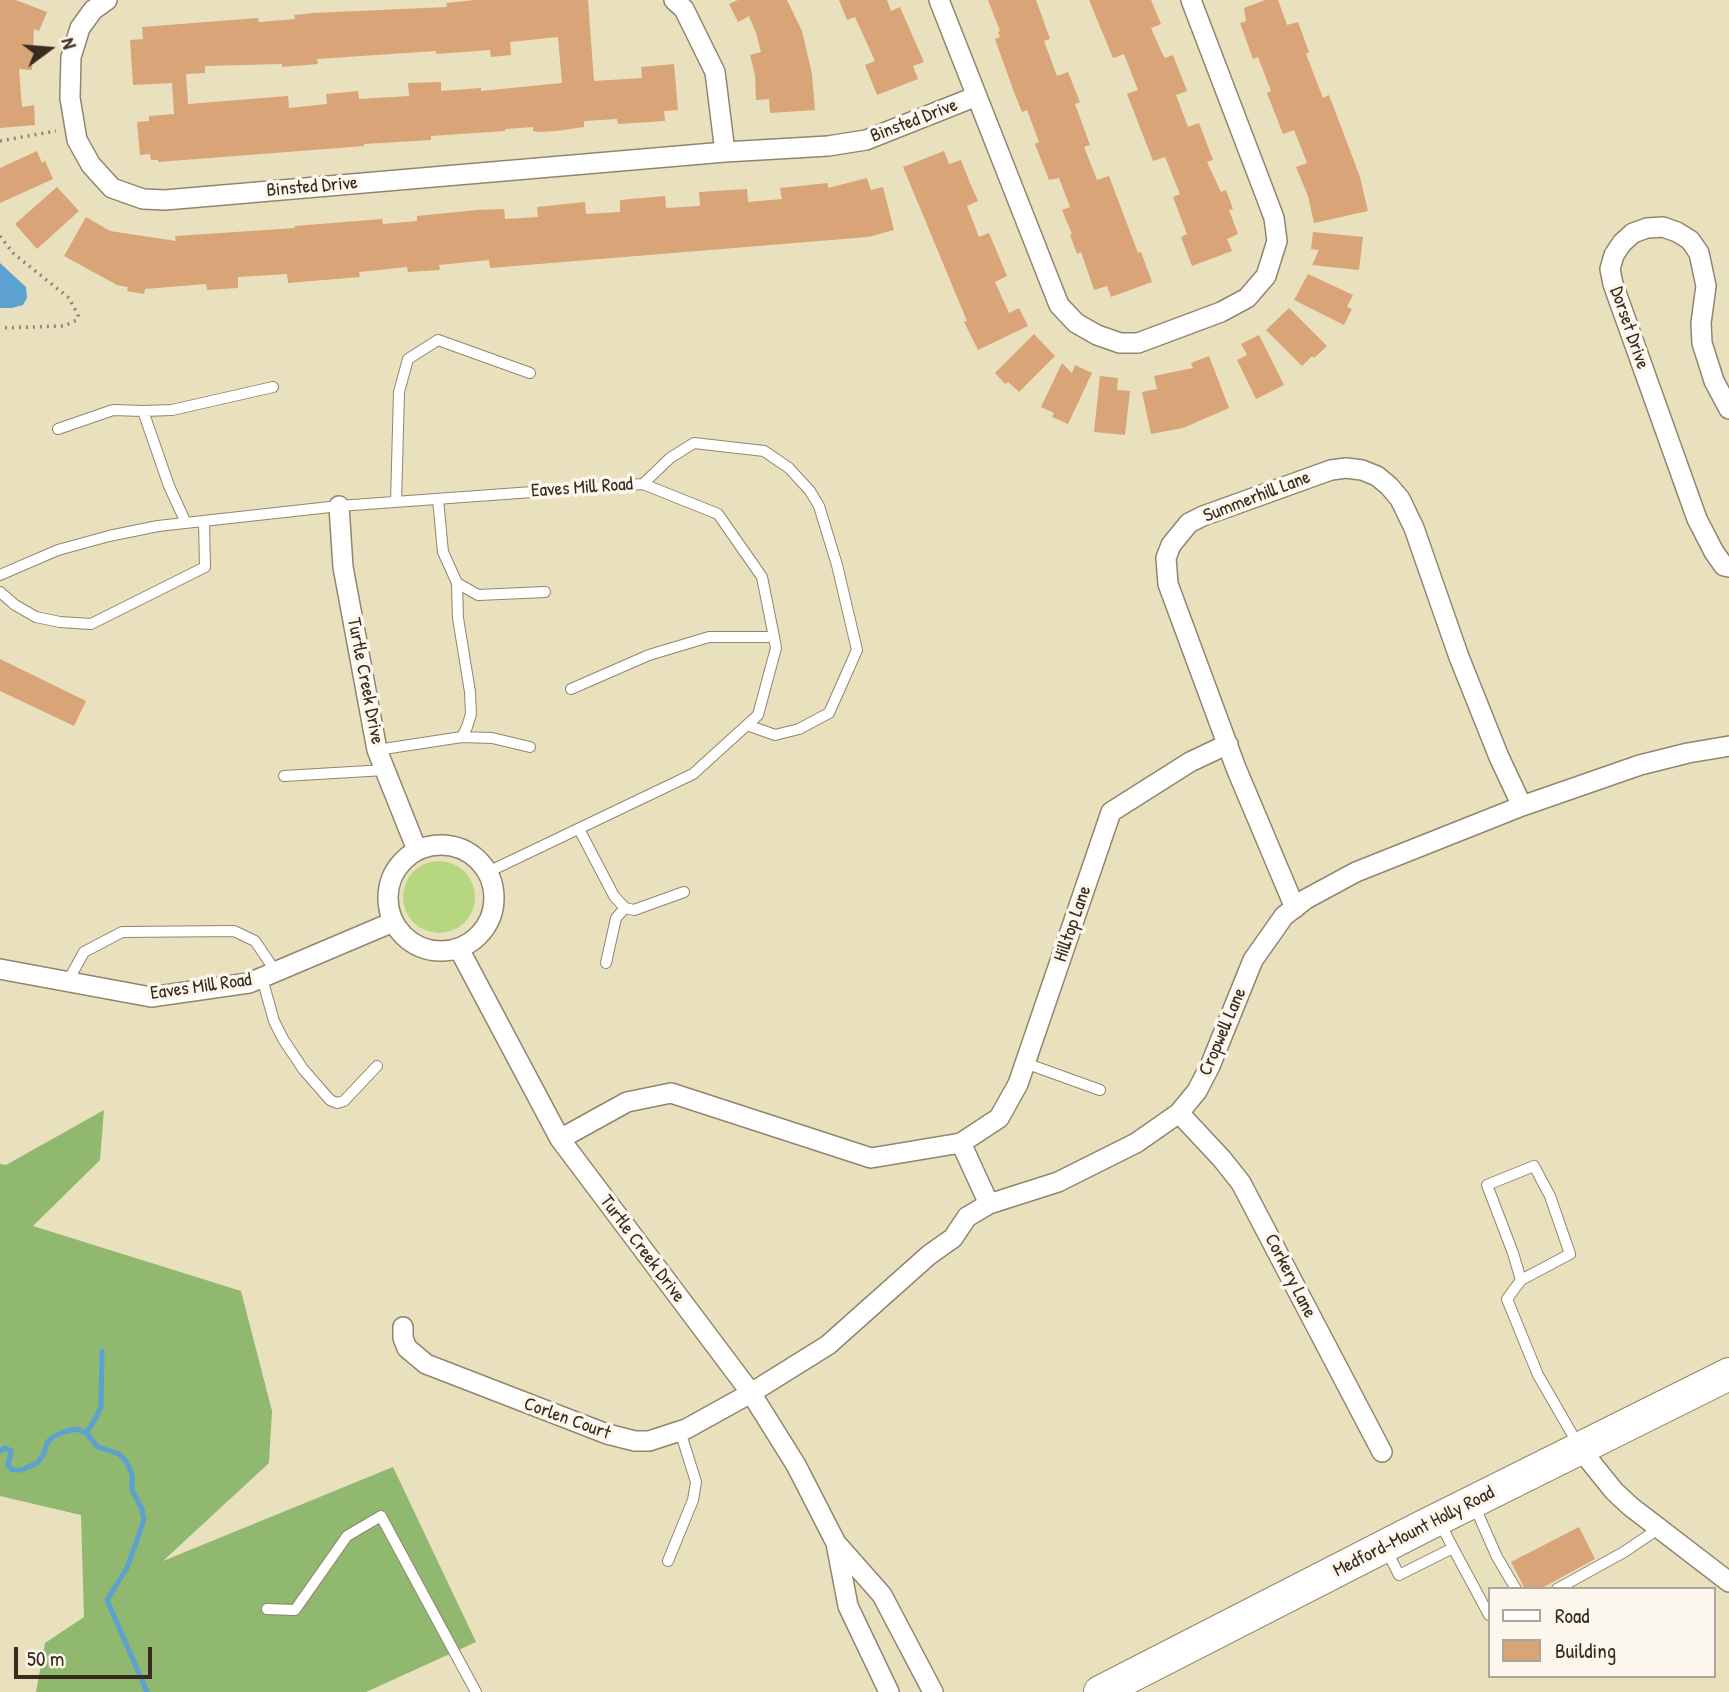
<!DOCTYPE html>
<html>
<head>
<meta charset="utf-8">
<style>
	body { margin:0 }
	#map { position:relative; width:1729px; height:1692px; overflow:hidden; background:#e9e0bd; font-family:"Patrick Hand",sans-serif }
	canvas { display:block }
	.legend { position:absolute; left:1488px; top:1587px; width:228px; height:91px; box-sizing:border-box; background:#fbf7ec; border:2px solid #aea59a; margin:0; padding:9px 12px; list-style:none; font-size:21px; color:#3b2a1e }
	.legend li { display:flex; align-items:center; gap:14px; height:35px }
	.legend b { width:35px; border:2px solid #aea59a }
	.north { position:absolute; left:14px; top:14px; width:70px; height:70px; -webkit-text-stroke:5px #fbf7ec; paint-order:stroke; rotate:74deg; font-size:19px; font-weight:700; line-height:28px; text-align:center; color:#3b2a1e }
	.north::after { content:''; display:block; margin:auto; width:24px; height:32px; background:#3b2a1e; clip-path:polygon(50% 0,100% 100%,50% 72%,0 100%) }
	.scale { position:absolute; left:14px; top:1647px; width:138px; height:32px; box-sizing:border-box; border:4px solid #3b2a1e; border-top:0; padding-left:9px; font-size:21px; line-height:24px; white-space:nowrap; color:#3b2a1e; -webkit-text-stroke:5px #fbf7ec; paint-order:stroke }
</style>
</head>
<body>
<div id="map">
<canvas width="1729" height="1692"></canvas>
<ul class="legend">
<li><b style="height:9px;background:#fff"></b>Road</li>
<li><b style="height:19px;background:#d9a477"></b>Building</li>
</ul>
<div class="north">N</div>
<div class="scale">50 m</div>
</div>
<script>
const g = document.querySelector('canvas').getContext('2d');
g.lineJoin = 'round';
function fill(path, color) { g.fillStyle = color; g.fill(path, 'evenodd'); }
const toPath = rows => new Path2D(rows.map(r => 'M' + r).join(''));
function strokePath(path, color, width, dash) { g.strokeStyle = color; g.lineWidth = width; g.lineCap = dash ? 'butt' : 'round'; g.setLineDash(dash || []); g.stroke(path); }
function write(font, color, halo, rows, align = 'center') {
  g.font = font + ' "Patrick Hand",sans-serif'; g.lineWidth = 7; g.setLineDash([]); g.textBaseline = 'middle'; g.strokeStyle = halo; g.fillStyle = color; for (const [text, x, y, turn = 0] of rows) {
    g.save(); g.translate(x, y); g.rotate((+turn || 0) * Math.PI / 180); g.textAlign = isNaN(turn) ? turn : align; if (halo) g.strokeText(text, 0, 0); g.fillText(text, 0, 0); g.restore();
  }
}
fill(toPath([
	'403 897a36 36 0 1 1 72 0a36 36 0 1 1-72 0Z'
]), '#b6d77f');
fill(toPath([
	[104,1110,100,1160,33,1226,241,1291,272,1411,269,1463,163,1561,393,1467,476,1642,366,1692,36,1692,45,1643,84,1617,81,1515,0,1496,0,1164,6,1165]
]), '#90b86e');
fill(toPath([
	[0,263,26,287,27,298,23,305,12,308,0,308]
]), '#5da1d1');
strokePath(toPath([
	[86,1433,96,1418,101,1406,102,1351],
	[0,1451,5,1448,11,1451,8,1466,13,1470,21,1470,37,1463,44,1454,47,1443,51,1438,63,1432,77,1429,86,1433,98,1447,119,1454,126,1461,132,1474,132,1490,142,1509,144,1520,127,1568,107,1600,147,1692]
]), '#5da1d1', 5);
fill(toPath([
	[0,0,16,0,47,12,39,31,34,29,32,70,19,69,22,107,34,105,35,125,0,128],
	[475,0,588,0,594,81,642,78,641,67,674,64,678,110,664,111,665,121,618,124,617,119,584,121,584,127,556,131,539,132,533,131,533,127,505,129,505,131,431,136,431,140,364,144,364,146,158,162,158,160,151,160,150,154,140,155,137,122,149,121,149,116,174,114,172,83,133,85,130,40,143,39,142,27,258,18,259,22,295,19,294,15,313,13,447,7,446,3],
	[558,37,562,83,481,91,481,88,441,91,441,82,408,83,409,96,359,99,358,91,326,94,327,104,289,108,288,96,188,104,186,74,205,73,205,66,282,64,282,67,318,64,317,59,436,51,436,54,490,50,491,57,511,55,510,42],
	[738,0,787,0,802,31,812,74,815,110,770,113,769,99,756,100,755,75,750,55,761,52,756,33,749,16,738,22,729,4],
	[839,0,887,0,891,11,900,7,924,62,913,66,918,79,877,95,865,65,875,61,855,17,847,20],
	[988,0,1036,0,1050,39,1044,41,1057,76,1068,72,1080,102,1075,104,1090,145,1084,147,1097,180,1109,176,1138,253,1141,252,1152,282,1111,297,1107,286,1094,290,1081,252,1077,254,1070,235,1072,234,1062,210,1070,207,1059,178,1049,180,1035,144,1039,142,1027,110,1022,112,1014,92,995,39,1000,37,998,32,1000,31],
	[1089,0,1151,0,1161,24,1151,28,1163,55,1165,58,1173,55,1187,91,1176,95,1188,127,1199,123,1213,160,1207,162,1221,192,1226,190,1233,209,1229,210,1238,234,1227,239,1232,251,1192,266,1181,237,1187,234,1173,197,1180,194,1165,157,1153,161,1127,94,1138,90,1124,54,1113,58],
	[1265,0,1278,0,1287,25,1298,22,1309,52,1306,54,1323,98,1329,95,1360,177,1368,211,1314,223,1308,196,1296,167,1307,163,1294,130,1283,134,1267,93,1271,91,1258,57,1253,59,1240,23,1246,21,1244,8],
	[37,151,42,163,45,161,53,179,0,203,0,168],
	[944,151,949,164,961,160,970,183,978,201,967,206,979,237,989,233,1007,276,995,282,1009,313,1019,308,1028,326,978,350,964,322,967,321,903,167],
	[867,178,871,190,883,187,894,230,868,237,490,268,489,260,439,265,440,270,408,272,407,267,359,272,360,277,288,283,287,274,238,277,238,288,207,290,206,284,145,289,144,294,127,291,128,287,117,285,64,256,86,217,110,231,176,241,175,236,295,228,295,226,382,219,383,224,417,221,417,216,477,210,504,209,505,219,538,217,537,207,585,202,586,214,620,212,620,200,665,196,666,208,700,206,699,192,747,189,748,202,782,199,780,188,828,183,828,188],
	[57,187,79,211,37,249,15,224],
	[1313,232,1363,237,1359,270,1312,265,1319,250,1311,249],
	[1308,274,1353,295,1347,307,1352,309,1344,325,1294,300],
	[1289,308,1327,346,1314,358,1312,356,1302,366,1266,330],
	[1034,334,1055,356,1019,392,1008,382,1005,384,995,373],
	[1259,335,1284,385,1256,399,1237,360,1247,355,1241,344],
	[1209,356,1229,408,1183,428,1151,434,1142,392,1157,389,1154,376,1193,368,1191,363],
	[1062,363,1072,373,1075,365,1092,373,1068,424,1052,417,1054,413,1041,407],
	[1100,376,1118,378,1117,390,1130,391,1125,435,1094,432],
	[0,659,86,701,74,726,0,691],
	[1579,1527,1595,1559,1540,1589,1525,1589,1511,1562]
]), '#d9a477');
const lane = toPath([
	[58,429,113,410,143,411],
	[643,484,670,458,694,443,764,451,789,468,810,491,819,506,837,565,857,650,829,713,799,729,775,735,747,725],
	[438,499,443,552,457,583,478,595,545,592],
	[396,502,399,392,408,359,438,340,530,373],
	[186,523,169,486,143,411,172,410,273,387],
	[0,575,58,550,109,536,158,526,339,506,643,484,718,514,762,577,774,637,776,648,758,715,693,774,488,872],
	[0,592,15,605,36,617,60,622,91,624,205,567,204,522],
	[571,689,649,655,709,637,774,637],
	[462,737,492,738,530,747],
	[377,750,462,737,467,727,471,714,470,692,458,618,457,583],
	[284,776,385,770],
	[579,829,614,896,625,908,634,910,684,892],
	[606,963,616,918,625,908],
	[262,978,274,1021,283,1039,303,1069,330,1100,337,1103,344,1101,377,1066],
	[68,981,84,952,122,932,234,931,255,941,276,972],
	[1025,1063,1100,1090],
	[1521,1280,1513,1253,1487,1185,1534,1166,1550,1196,1570,1254,1521,1280,1507,1299,1538,1375,1579,1446],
	[1474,1505,1497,1557,1516,1589],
	[1453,1548,1489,1615],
	[1386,1549,1399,1575,1453,1548,1440,1523],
	[668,1561,693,1500,696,1482,680,1431],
	[1557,1589,1624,1552,1658,1529],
	[267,1609,295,1610,347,1536,381,1516,476,1692]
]);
const street = toPath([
	[107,0,93,10,80,28,71,57,70,98,77,140,91,165,112,188,143,199,165,200,725,152,828,146,866,140,977,96],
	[674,0,684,9,715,72,725,152],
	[939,0,1059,305,1076,323,1097,335,1120,343,1138,343,1221,312,1247,298,1266,276,1277,241,1274,218,1265,194,1191,0],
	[1729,409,1714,381,1702,343,1701,323,1706,286,1699,253,1690,240,1677,232,1663,227,1647,228,1633,233,1622,243,1614,255,1610,269,1613,284,1697,519,1714,552,1724,566,1729,567],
	[339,506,343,567,377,750,417,850],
	'388 898a53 53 0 1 1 106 0a53 53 0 1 1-106 0Z',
	[1295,908,1236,768,1168,584,1166,558,1171,545,1189,523,1203,516,1331,470,1346,468,1362,470,1377,476,1389,486,1400,499,1414,528,1459,657,1499,757,1522,806],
	[459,949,560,1139,751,1393,796,1465,836,1543],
	[0,969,151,997,249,983,393,922],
	[1179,1113,1222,1159,1241,1183,1382,1452],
	[560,1139,627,1102,671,1093,871,1158,961,1143,999,1118,1018,1084,1111,812,1190,762,1228,744],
	[961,1143,989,1204],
	[403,1327,403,1338,407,1348,426,1364,607,1434,635,1441,649,1441,686,1429,751,1393,828,1345,929,1255,953,1238,967,1217,989,1204,1058,1182,1136,1143,1179,1113,1197,1091,1210,1066,1253,960,1284,916,1306,899,1356,872,1522,806,1640,765,1688,753,1729,746],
	[1581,1450,1614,1491,1630,1506,1729,1582],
	[889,1692,848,1606,836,1543,882,1595,933,1692]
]);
const primary = toPath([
	[1100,1692,1422,1527,1729,1374]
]);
strokePath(lane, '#92856e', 12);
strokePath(street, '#92856e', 22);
strokePath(primary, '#92856e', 34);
strokePath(toPath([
	[0,141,56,131],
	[0,236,13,253,69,298,78,315,77,320,64,326,0,328]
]), '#92856e', 3.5, [2, 5]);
strokePath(lane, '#fff', 10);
strokePath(street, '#fff', 19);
strokePath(primary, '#fff', 32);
write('19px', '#3b2a1e', '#fbf7ec', [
	["Binsted Drive",914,121,-21],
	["Binsted Drive",312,187,-5],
	["Dorset Drive",1629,328,71],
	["Eaves Mill Road",582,488,-4],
	["Summerhill Lane",1257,497,-21],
	["Turtle Creek Drive",365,681,79],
	["Hilltop Lane",1073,924,-71],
	["Eaves Mill Road",201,987,-8],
	["Cropwell Lane",1223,1032,-67],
	["Turtle Creek Drive",642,1249,53],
	["Corkery Lane",1290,1276,63],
	["Corlen Court",567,1419,20],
	["Medford-Mount Holly Road",1414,1532,-27]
]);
</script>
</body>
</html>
